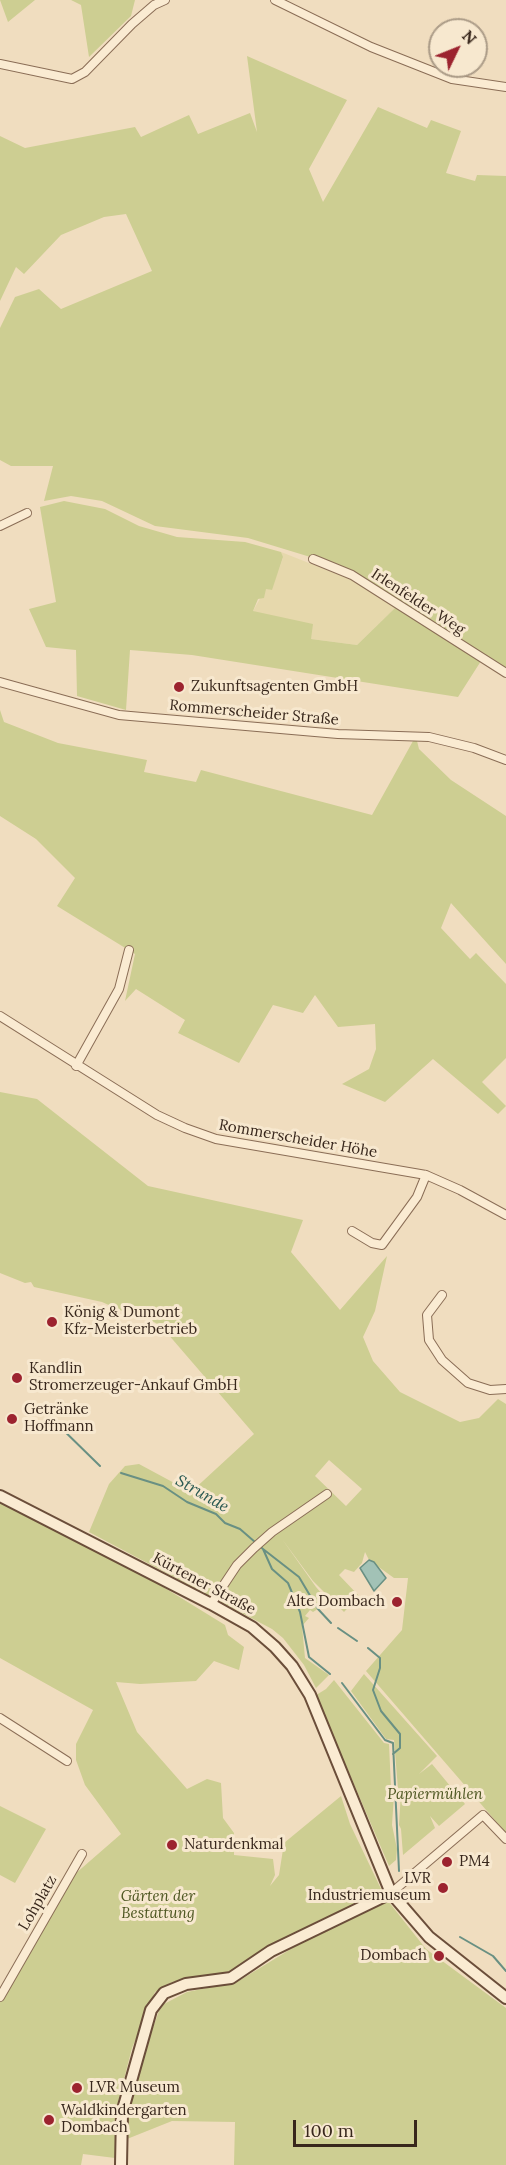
<!DOCTYPE html>
<html>
<head>
<meta charset="utf-8">
<style>
	body { margin:0 }
	#map { position:relative; width:506px; height:2165px; overflow:hidden; background:#f0ddbf; font-family:Lora,serif }
	canvas { display:block }
	.north { position:absolute; left:428px; top:18px; width:60px; height:60px; box-sizing:border-box; background:#f7e8cf; border:2px solid #ab9b87; border-radius:50%; rotate:47deg; font-size:16px; font-weight:700; line-height:24px; text-align:center; color:#38271c }
	.north::after { content:''; display:block; margin:auto; width:21px; height:27px; background:#9c232f; clip-path:polygon(50% 0,100% 100%,50% 72%,0 100%) }
	.scale { position:absolute; left:293px; top:2120px; width:124px; height:27px; box-sizing:border-box; border:3px solid #38271c; border-top:0; padding-left:8px; font-size:18px; line-height:21px; white-space:nowrap; color:#38271c; -webkit-text-stroke:4px #f7e8cf; paint-order:stroke }
</style>
</head>
<body>
<div id="map">
<canvas width="506" height="2165"></canvas>
<div class="north">N</div>
<div class="scale">100 m</div>
</div>
<script>
const g = document.querySelector('canvas').getContext('2d');
g.lineJoin = 'round';
function fill(path, color) { g.fillStyle = color; g.fill(path, 'evenodd'); }
const toPath = rows => new Path2D(rows.map(r => 'M' + r).join(''));
function strokePath(path, color, width, dash) { g.strokeStyle = color; g.lineWidth = width; g.lineCap = dash ? 'butt' : 'round'; g.setLineDash(dash || []); g.stroke(path); }
function write(font, color, halo, rows, align = 'center') {
  g.font = font + ' Lora,serif'; g.lineWidth = 6; g.setLineDash([]); g.textBaseline = 'middle'; g.strokeStyle = halo; g.fillStyle = color; for (const [text, x, y, turn = 0] of rows) {
    g.save(); g.translate(x, y); g.rotate((+turn || 0) * Math.PI / 180); g.textAlign = isNaN(turn) ? turn : align; if (halo) g.strokeText(text, 0, 0); g.fillText(text, 0, 0); g.restore();
  }
}
fill(toPath([
	[281,552,357,582,396,607,357,645,311,639,253,611,266,588,271,590,283,558]
]), '#e6d8ac');
fill(toPath([
	[0,0,35,0,8,22],
	[71,0,135,0,131,16,89,57,81,5],
	[247,56,347,100,309,169,323,202,378,107,427,128,431,120,461,131,446,173,475,181,477,175,506,176,506,174,506,669,330,563,248,538,155,526,102,501,71,496,44,501,53,466,11,466,0,460,0,328,15,297,39,289,61,309,152,271,126,214,104,217,61,235,24,274,16,267,0,301,0,136,25,148,135,127,141,137,189,115,198,134,250,113,257,132],
	[64,501,105,509,139,526,177,537,245,542,281,552,283,557,272,590,266,589,264,598,258,599,253,611,313,624,311,639,357,645,396,607,481,661,458,697,192,655,130,650,126,710,77,696,76,650,46,647,29,609,56,602,40,507],
	[0,710,4,722,58,743,147,760,144,772,196,782,201,770,372,815,413,741,417,741,419,749,451,780,506,816,506,964,451,903,441,928,470,959,476,953,506,984,506,1058,482,1082,506,1106,498,1114,433,1059,385,1102,342,1084,369,1069,376,1049,375,1024,338,1027,315,995,303,1013,273,1005,239,1063,178,1033,185,1020,136,989,125,1001,135,954,57,906,75,878,36,839,0,816],
	[0,1092,37,1099,148,1186,303,1220,291,1252,340,1310,387,1256,375,1311,363,1337,373,1361,400,1392,460,1422,479,1418,498,1399,506,1404,506,1833,366,1671,402,1630,408,1578,394,1578,369,1560,365,1552,362,1563,354,1572,345,1569,339,1575,359,1596,344,1612,313,1581,282,1539,316,1587,329,1602,313,1612,310,1610,305,1616,309,1618,302,1626,305,1658,329,1675,316,1688,304,1665,283,1638,272,1629,89,1532,109,1484,125,1466,139,1464,191,1492,254,1434,161,1326,145,1317,142,1320,102,1302,34,1287,31,1282,25,1283,0,1273],
	[329,1460,362,1489,346,1506,315,1476],
	[0,1501,134,1569,225,1625,228,1635,244,1647,239,1670,214,1661,196,1681,140,1684,116,1682,137,1732,187,1789,207,1779,221,1783,223,1818,234,1833,234,1855,273,1859,275,1875,270,1886,279,1875,284,1843,341,1796,350,1824,382,1891,316,1922,254,1955,232,1971,172,1982,155,1992,132,2048,115,2114,115,2158,83,2154,81,2165,0,2165,0,2001,75,1874,121,1834,85,1785,76,1760,76,1744,93,1710,0,1658],
	[364,1674,437,1756,419,1774,432,1764,465,1804,439,1826,430,1816,435,1828,403,1855,401,1829,399,1825,401,1792,398,1789,394,1740,386,1739,351,1691],
	[334,1680,384,1743,389,1744,391,1788,394,1795,392,1825,397,1849,396,1860,389,1866,347,1768,313,1697,326,1689],
	[0,1806,46,1829,15,1883,0,1875],
	[388,1901,426,1949,506,2008,506,2165,234,2165,235,2122,172,2121,127,2139,127,2115,144,2052,159,2011,164,2004,187,1992,237,1982,299,1944]
]), '#cdce92');
const water = toPath([
	[369,1560,374,1562,386,1578,374,1591,360,1568,369,1560]
]);
fill(water, '#a2c2b6');
strokePath(water, '#699083', 1.5);
strokePath(toPath([
	[52,1419,100,1466],
	[121,1473,163,1486,187,1502,216,1514,225,1523,240,1529,263,1549,272,1569,288,1583,300,1612,309,1657,330,1674],
	[263,1549,299,1577,318,1609,331,1623],
	[338,1628,357,1641],
	[368,1648,380,1658,380,1668,373,1690,381,1711,400,1734,400,1748,393,1754],
	[342,1683,385,1740,393,1743,399,1871],
	[460,1937,493,1956,506,1971]
]), '#699083', 2);
const street = toPath([
	[275,0,371,47,452,79,506,87],
	[0,64,72,79,85,72,132,24,154,5,165,0],
	[0,526,27,513],
	[313,559,352,575,506,673],
	[0,682,119,715,338,734,429,737,474,748,506,760],
	[0,1016,157,1115,185,1128,216,1139,426,1175,460,1190,506,1215],
	[76,1066,119,989,129,950],
	[352,1231,372,1243,382,1245,417,1197,426,1175],
	[442,1295,427,1315,429,1340,442,1360,468,1383,490,1390,506,1389],
	[211,1604,237,1565,254,1548,272,1532,327,1494],
	[0,1718,67,1761],
	[391,1893,483,1815,506,1839],
	[0,1997,82,1854]
]);
const secondary = toPath([
	[0,1496,211,1604,252,1627,275,1647,292,1666,310,1695,391,1893,429,1937,506,1998],
	[121,2165,122,2113,151,2010,164,1993,186,1984,231,1978,271,1951,391,1893]
]);
strokePath(street, '#8a6d56', 10);
strokePath(secondary, '#6b4e3a', 14);
strokePath(street, '#faebd2', 8);
strokePath(secondary, '#faebd2', 10);
for (const [x, y, r, color] of [
	[179,687,6,"#9c232f"],
	[52,1322,6,"#9c232f"],
	[17,1378,6,"#9c232f"],
	[12,1419,6,"#9c232f"],
	[397,1602,6,"#9c232f"],
	[172,1845,6,"#9c232f"],
	[447,1862,6,"#9c232f"],
	[443,1888,6,"#9c232f"],
	[439,1956,6,"#9c232f"],
	[77,2088,6,"#9c232f"],
	[49,2120,6,"#9c232f"]
]) { const dot = new Path2D(); dot.arc(x, y, r, 0, 2 * Math.PI); g.fillStyle = color; g.fill(dot); strokePath(dot, '#f7e8cf', 2); }
write('15px', '#38271c', '#f7e8cf', [
	["Irlenfelder Weg",418,602,33],
	["Rommerscheider Straße",254,713,5],
	["Rommerscheider Höhe",298,1139,10],
	["Kürtener Straße",204,1584,28],
	["Lohplatz",38,1903,-60]
]);
write('15px', '#38271c', '#f7e8cf', [
	["Zukunftsagenten GmbH",191,687],
	["König & Dumont",64,1313],
	["Kfz-Meisterbetrieb",64,1330],
	["Kandlin",29,1369],
	["Stromerzeuger-Ankauf GmbH",29,1386],
	["Getränke",24,1410],
	["Hoffmann",24,1427],
	["Alte Dombach",385,1602,"right"],
	["Naturdenkmal",184,1845],
	["PM4",459,1862],
	["LVR",431,1879,"right"],
	["Industriemuseum",431,1896,"right"],
	["Dombach",427,1956,"right"],
	["LVR Museum",89,2088],
	["Waldkindergarten",61,2111],
	["Dombach",61,2128]
], 'left');
write('italic 15px', '#4d5621', '#f7e8cf', [
	["Papiermühlen",435,1795],
	["Gärten der",158,1897],
	["Bestattung",158,1914]
]);
write('italic 16px', '#2a5952', '#f7e8cf', [
	["Strunde",202,1494,30]
]);
</script>
</body>
</html>
